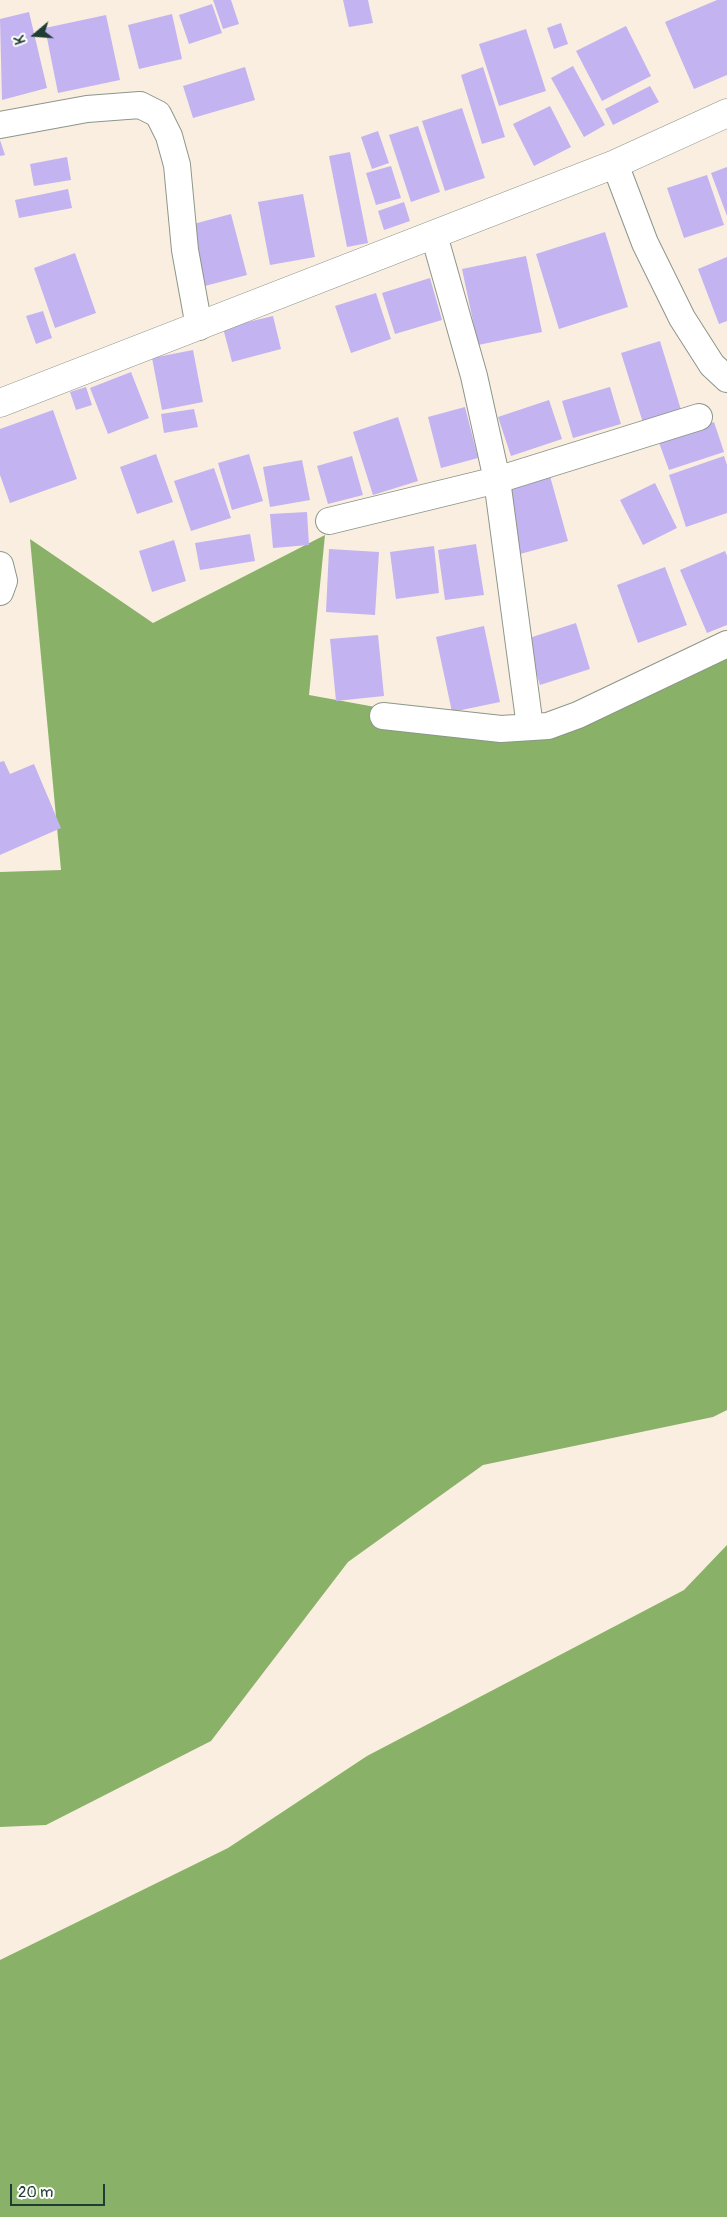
<!DOCTYPE html>
<html>
<head>
<meta charset="utf-8">
<style>
	body { margin:0 }
	#map { position:relative; width:727px; height:2217px; overflow:hidden; background:#faeee1; font-family:Pangolin,sans-serif }
	canvas { display:block }
	.north { position:absolute; left:10px; top:10px; width:50px; height:50px; -webkit-text-stroke:4px #fff; paint-order:stroke; rotate:252deg; font-size:14px; font-weight:700; line-height:20px; text-align:center; color:#1f3d34 }
	.north::after { content:''; display:block; margin:auto; width:18px; height:22px; background:#1f3d34; clip-path:polygon(50% 0,100% 100%,50% 72%,0 100%) }
	.scale { position:absolute; left:10px; top:2184px; width:95px; height:22px; box-sizing:border-box; border:2px solid #1f3d34; border-top:0; padding-left:6px; font-size:15px; line-height:18px; white-space:nowrap; color:#1f3d34; -webkit-text-stroke:4px #fff; paint-order:stroke }
</style>
</head>
<body>
<div id="map">
<canvas width="727" height="2217"></canvas>
<div class="north">K</div>
<div class="scale">20 m</div>
</div>
<script>
const g = document.querySelector('canvas').getContext('2d');
g.lineJoin = 'round';
function fill(path, color) { g.fillStyle = color; g.fill(path, 'evenodd'); }
const toPath = rows => new Path2D(rows.map(r => 'M' + r).join(''));
function strokePath(path, color, width, dash) { g.strokeStyle = color; g.lineWidth = width; g.lineCap = dash ? 'butt' : 'round'; g.setLineDash(dash || []); g.stroke(path); }
fill(toPath([
	[325,535,309,695,497,729,602,709,727,650,727,1410,713,1417,483,1465,348,1562,211,1741,46,1825,0,1827,0,872,61,870,30,539,153,623],
	[727,1545,727,2217,0,2217,0,1960,228,1848,367,1756,684,1590]
]), '#89b167');
fill(toPath([
	[213,0,231,0,239,24,223,29],
	[343,0,368,0,373,23,349,27],
	[717,0,727,0,727,75,694,89,665,22],
	[212,4,222,33,189,44,179,15],
	[29,12,47,88,2,100,0,19],
	[172,14,182,59,139,69,128,25],
	[106,15,120,80,58,93,45,28],
	[561,23,568,44,554,49,547,28],
	[626,26,651,76,602,101,576,51],
	[526,29,546,91,499,106,479,44],
	[573,66,605,125,584,137,551,78],
	[245,67,255,100,193,118,183,86],
	[483,67,505,137,482,144,461,75],
	[650,86,659,102,613,125,605,109],
	[550,106,571,147,534,166,513,124],
	[462,108,485,178,445,191,422,121],
	[418,126,440,192,411,202,389,135],
	[378,131,389,163,372,169,361,137],
	[0,140,5,155,0,156],
	[350,152,368,243,347,247,329,156],
	[67,157,71,180,34,186,30,164],
	[391,166,401,198,376,205,366,173],
	[727,167,727,216,711,173],
	[707,175,724,225,684,238,667,188],
	[68,189,72,208,19,218,15,200],
	[303,194,315,257,270,265,258,202],
	[404,202,410,221,384,230,378,211],
	[231,214,247,275,201,287,186,226],
	[605,232,628,307,559,329,536,254],
	[75,253,96,313,55,328,34,268],
	[526,256,542,332,478,345,462,269],
	[727,257,727,321,719,324,698,269],
	[430,278,442,320,395,334,382,293],
	[376,293,391,339,351,353,335,306],
	[43,311,52,338,36,344,26,316],
	[273,316,281,349,232,362,223,328],
	[660,341,682,413,644,426,621,353],
	[193,350,203,402,162,410,152,358],
	[131,372,149,418,108,434,90,388],
	[86,387,92,405,76,410,70,392],
	[610,387,621,424,573,438,562,401],
	[549,400,562,439,511,456,498,417],
	[465,407,478,458,441,468,428,417],
	[194,409,198,427,164,433,161,414],
	[53,410,77,479,10,503,0,475,0,429],
	[398,417,418,481,373,495,353,432],
	[714,422,724,452,669,470,658,440],
	[156,454,173,502,137,514,120,467],
	[249,454,263,501,232,510,218,463],
	[352,456,363,495,328,504,317,466],
	[724,456,727,465,727,513,686,527,669,475],
	[302,460,310,500,270,507,263,467],
	[214,468,231,518,191,531,174,481],
	[550,476,568,541,520,554,503,489],
	[655,483,677,528,643,545,620,500],
	[307,512,309,545,273,548,270,514],
	[250,534,255,561,200,570,195,543],
	[174,540,186,581,152,592,139,551],
	[476,544,484,595,445,600,438,550],
	[434,546,439,593,396,599,390,552],
	[329,549,379,552,375,615,326,612],
	[725,551,727,556,727,625,707,633,680,570],
	[665,567,687,625,638,643,617,585],
	[576,623,590,669,540,685,526,639],
	[484,626,500,702,452,712,436,637],
	[378,635,384,696,336,701,330,639],
	[4,761,10,774,34,764,61,828,0,855,0,762]
]), '#c3b3f1');
const street = toPath([
	[0,125,87,109,140,105,158,114,169,136,177,165,185,250,199,327],
	[615,164,645,243,682,318,712,365,727,379],
	[434,235,474,376,497,480,530,727],
	[329,521,497,480,699,417],
	[0,565,4,581,0,592],
	[383,716,501,729,548,726,578,715,727,644]
]);
const secondary = toPath([
	[0,403,615,164,727,113]
]);
strokePath(street, '#8c968a', 28);
strokePath(secondary, '#8c968a', 29);
strokePath(street, '#fff', 26);
strokePath(secondary, '#fff', 28);
</script>
</body>
</html>
